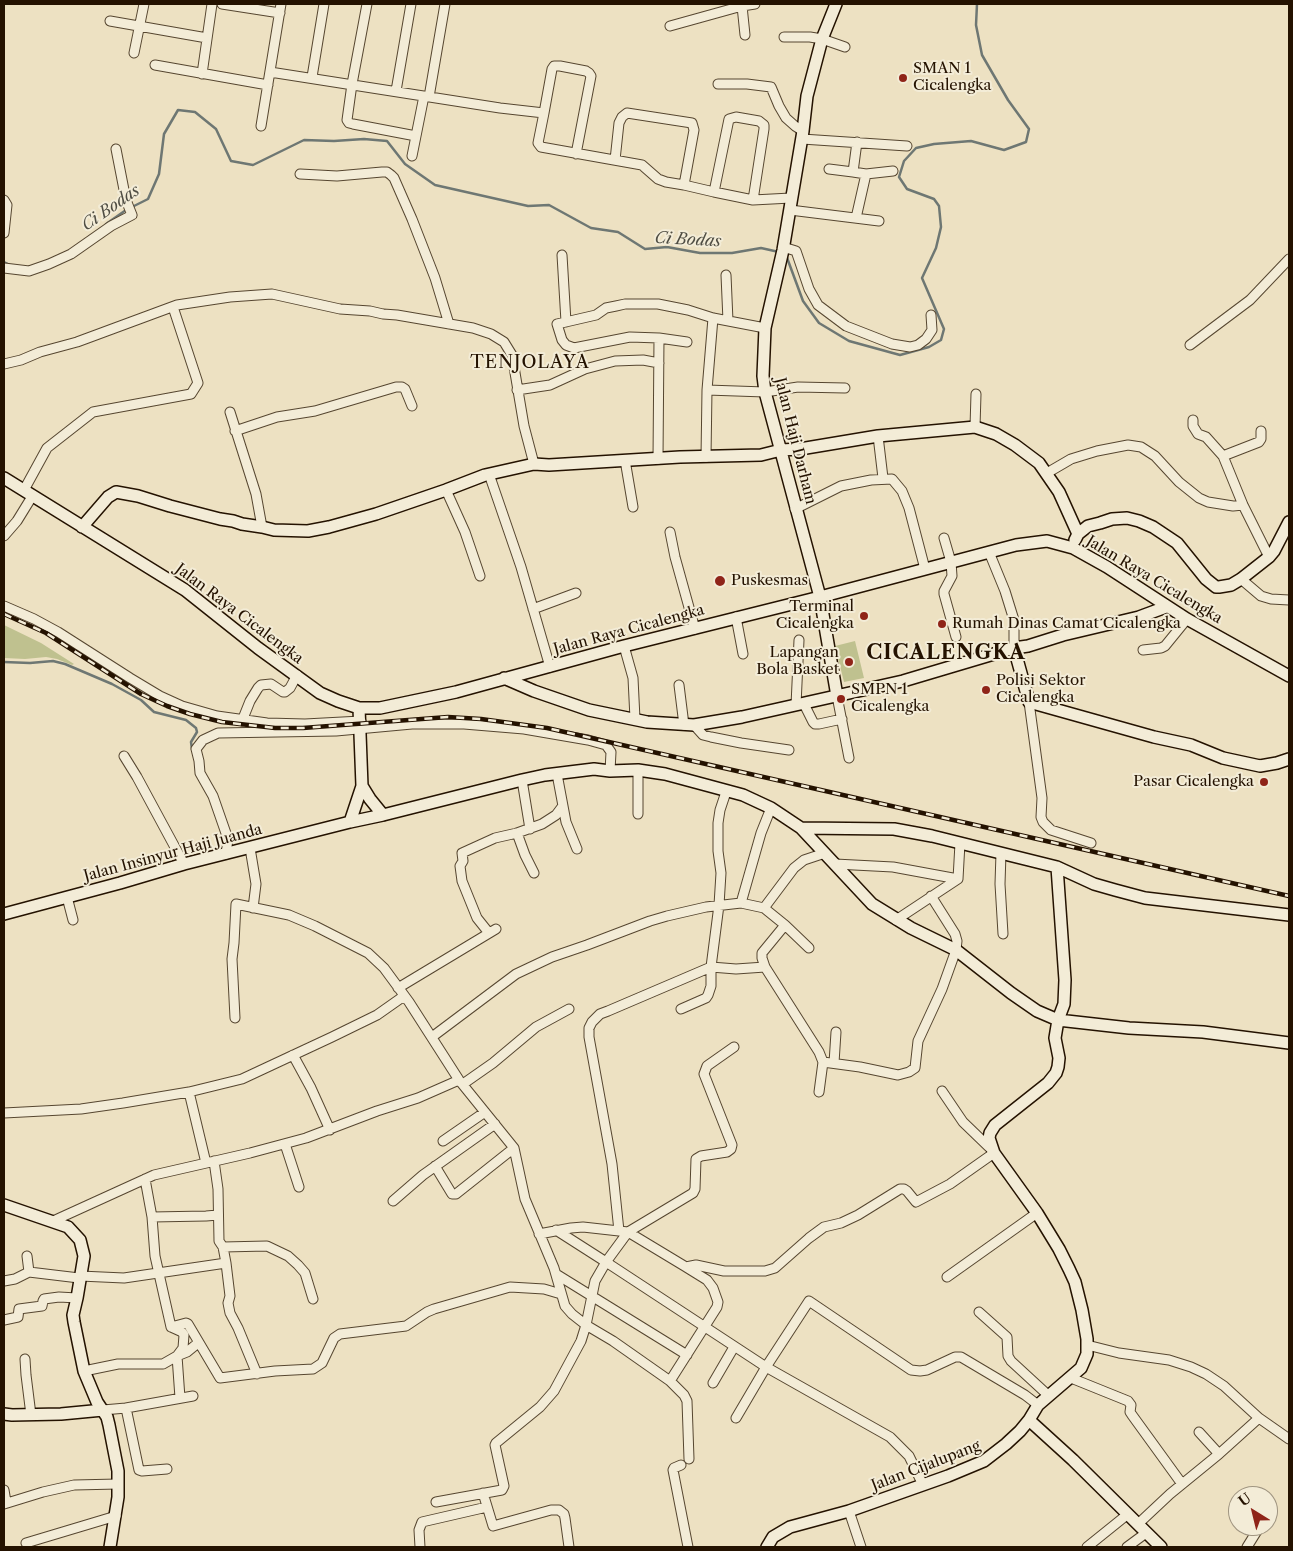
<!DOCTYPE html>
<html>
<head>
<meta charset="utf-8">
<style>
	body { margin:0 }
	#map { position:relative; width:1293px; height:1551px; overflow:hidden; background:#ede1c2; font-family:"Libre Caslon Text",serif }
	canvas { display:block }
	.frame { position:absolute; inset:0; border:5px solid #241200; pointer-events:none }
	.north { position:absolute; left:1228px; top:1486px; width:50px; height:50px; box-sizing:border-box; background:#f3ecd7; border:1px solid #a09581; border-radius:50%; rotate:324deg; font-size:14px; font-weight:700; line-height:20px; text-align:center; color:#241200 }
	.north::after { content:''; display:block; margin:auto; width:18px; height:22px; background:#8f2418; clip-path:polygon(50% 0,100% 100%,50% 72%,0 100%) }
</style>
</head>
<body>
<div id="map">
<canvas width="1293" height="1551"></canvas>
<div class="frame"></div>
<div class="north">U</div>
</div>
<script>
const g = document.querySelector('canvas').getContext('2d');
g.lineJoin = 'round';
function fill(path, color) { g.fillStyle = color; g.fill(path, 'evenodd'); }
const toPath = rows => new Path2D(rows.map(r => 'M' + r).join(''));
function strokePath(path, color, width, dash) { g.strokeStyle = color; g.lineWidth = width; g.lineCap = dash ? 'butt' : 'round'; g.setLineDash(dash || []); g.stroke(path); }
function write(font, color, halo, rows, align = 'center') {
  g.font = font + ' "Libre Caslon Text",serif'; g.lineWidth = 4; g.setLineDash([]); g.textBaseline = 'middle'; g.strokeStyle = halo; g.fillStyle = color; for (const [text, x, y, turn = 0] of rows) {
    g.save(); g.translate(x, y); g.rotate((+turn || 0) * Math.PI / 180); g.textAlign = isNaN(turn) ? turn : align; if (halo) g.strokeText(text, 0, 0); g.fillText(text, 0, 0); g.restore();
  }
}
fill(toPath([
	[4,625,41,643,74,664,72,665,57,659,46,657,25,659,4,658],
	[855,641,864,678,844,682,835,646]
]), '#bfc18f');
strokePath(toPath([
	[106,224,126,210,148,199,159,174,164,134,178,110,195,112,216,129,231,161,253,165,304,140,334,141,364,139,387,141,405,164,435,185,528,206,549,205,591,228,618,232,645,249,667,247,700,253,732,253,761,248,779,252],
	[786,255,803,301,819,323,849,341,900,355,929,347,941,340,944,329,922,278,936,248,941,227,939,206,934,199,907,189,899,177,904,161,916,148,934,144,971,141,1004,150,1026,142,1029,129,1008,100,982,55,976,25,977,4],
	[4,262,10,265],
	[4,662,30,663,53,661,65,664,112,684,141,700,154,712,186,720,196,728,197,732,191,742,192,749]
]), '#6e7773', 2.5);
const street = toPath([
	[222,4,280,13],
	[367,4,352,84,347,120,349,123,353,124,416,136],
	[742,6,745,35],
	[110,21,207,38],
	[670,26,742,6,755,4],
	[784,37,810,37,822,39,845,47],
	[134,53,144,4],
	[155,65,268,85],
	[270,72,500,108,544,113,538,143,541,147,642,165,658,179,666,182,684,185,714,192,753,200,791,198],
	[202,74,212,4],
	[312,77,324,4],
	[718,84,747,84,771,87,779,106,786,118,795,126,803,131],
	[396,91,411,4],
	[429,97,445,4],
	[544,113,552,69,554,66,560,66,586,71,589,73,591,76,576,154],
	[261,126,281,4],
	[802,139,907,146],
	[857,142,853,172,866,174,893,171],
	[412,156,424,96],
	[615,160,619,123,622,117,627,113,692,123,694,130,684,185],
	[829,169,853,172],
	[300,174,337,176,382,172,387,172,391,175,394,178,412,219,435,278,449,324],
	[714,192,729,119,736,117,759,121,764,125,764,129,753,200],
	[4,200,7,205,4,233],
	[790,210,879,221],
	[856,218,866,174],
	[783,247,796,251,809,289,818,305,846,326,892,344,910,347,918,345,926,339,932,330,931,315],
	[562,255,566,322],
	[4,268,29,271,49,264,71,254,111,226,132,215,126,200,116,149],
	[726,275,728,321],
	[687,342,659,338,630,337,574,348,566,345,562,340,557,324,596,315,606,308,616,306,625,304,658,304,688,310,713,318,765,328],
	[1190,345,1250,300,1289,259],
	[4,364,21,360,40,352,77,342,177,305,230,297,272,294,340,309,370,311,383,314,397,315,473,328,491,334,504,342,512,355,524,426,534,464],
	[517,390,550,385,585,369,615,361,643,360,659,363],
	[707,390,765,392,798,387,845,388],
	[230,412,256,494,262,527],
	[1193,420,1193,426,1198,434,1206,437,1223,456,1243,505,1269,557],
	[975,427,976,394],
	[235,431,277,417,315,411,396,387,402,387,405,389,412,406],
	[878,436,883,478],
	[1223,456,1259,442,1261,439,1261,431],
	[706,457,707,390,713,318],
	[658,459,659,338],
	[625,460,633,507],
	[1047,473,1071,459,1097,451,1128,445,1141,447,1155,456,1179,482,1199,498,1208,502,1233,506,1243,505],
	[489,474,521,567,550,667],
	[24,490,47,448,93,412,191,394,198,383,173,307],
	[446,490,465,532,480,576],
	[795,509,841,486,871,480,892,479,902,491,909,508,925,569],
	[670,532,675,557,695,629],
	[4,536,17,521,33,495],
	[944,538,951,562,952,576,944,591,944,594,956,637],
	[989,552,1005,591,1014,620,1014,648],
	[1241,579,1261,596,1271,599,1289,600],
	[4,606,34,619,58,632,130,678,160,696,182,706,217,716,267,723,305,724,361,721],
	[533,609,576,593],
	[736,617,743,654],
	[624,646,633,678,635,719],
	[1143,650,1161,648,1165,646,1187,619],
	[679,685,684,725],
	[837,696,849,758],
	[1029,702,1042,798,1041,817,1043,822,1051,830,1091,843],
	[804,704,813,722,815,724,819,724,842,719],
	[796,705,799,640],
	[242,721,250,701,258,688,261,685,271,684,283,692,285,692,290,688,297,675],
	[694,725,703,735,711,737,741,743,789,750],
	[124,756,137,777,184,864],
	[557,774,566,822,577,849],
	[522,780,530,829],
	[638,814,638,770],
	[517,833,525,855,534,873],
	[250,848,256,884,253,908],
	[1001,853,1000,884,1003,934],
	[226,854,228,839,213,796,200,773,199,761,196,749,203,740,218,733,336,731,412,724,464,724,524,729,588,740,606,745,611,752,610,771],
	[835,864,893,867,958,879],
	[67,897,73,920],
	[741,903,761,833,771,808],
	[764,908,794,868,804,860,825,853],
	[896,920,958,879,960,843],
	[785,925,762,953,762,958,765,967,819,1052,823,1062,819,1092],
	[489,933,477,918,462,881,460,866,463,861,462,853,495,838,517,833,542,824,556,815,562,807],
	[398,988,496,929],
	[681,1009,706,998,708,995,711,986,711,967,719,905,721,873,718,851,718,823,720,810,726,792],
	[235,1018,232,959,234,943,236,904,289,915,315,926,368,953,384,968,409,1002,459,1080,514,1148,525,1199,554,1268,565,1306,572,1314,586,1325,581,1341,554,1391,540,1407,496,1443,495,1445,504,1486,502,1490,436,1502],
	[432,1037,516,974,552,957,587,945,650,921,667,916,706,907,741,903,764,908,785,925,809,948],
	[734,1047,707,1066,704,1074,732,1145,731,1149,727,1152,701,1156,696,1159,695,1189,693,1193,628,1232,606,1262,766,1367,890,1437,909,1456,923,1485],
	[293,1055,311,1088,330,1130],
	[823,1062,860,1067,898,1075,909,1072,915,1068,918,1041,942,989,956,950,957,941,955,934,931,896],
	[834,1063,836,1032],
	[463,1084,493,1063,536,1027,569,1009],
	[942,1091,963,1122,992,1150],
	[189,1092,206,1163],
	[4,1113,81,1109,123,1103,189,1092,242,1079,332,1037,377,1015,404,996],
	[443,1141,485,1112],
	[285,1144,299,1187],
	[214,1161,218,1189,219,1241,223,1247,226,1263,230,1296,228,1303,230,1313,238,1328,257,1374],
	[435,1166,452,1194,456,1194,514,1148],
	[145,1179,152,1217,155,1256,171,1327,182,1332,184,1335,183,1348,177,1356,180,1398],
	[393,1201,423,1175,495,1124],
	[152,1217,206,1216,218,1215],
	[53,1221,154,1175,250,1153,306,1138,377,1111,418,1098,459,1080],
	[556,1230,606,1262,595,1281,586,1325,613,1341,670,1381,684,1395,687,1401,689,1459],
	[619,1231,612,1164,589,1037,589,1028,592,1022,600,1014,608,1011,711,967,736,969,765,967],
	[539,1234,571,1228,583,1227,628,1232,686,1267,696,1265,724,1271,765,1271,775,1268,809,1238,824,1227,841,1223,858,1215,900,1189,904,1189,907,1191,916,1202,950,1184,994,1153],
	[223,1247,267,1246,288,1256,298,1265,305,1273,313,1299],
	[27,1256,29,1272],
	[556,1274,687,1355],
	[80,1276,124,1278,226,1263],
	[947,1277,1037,1213],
	[4,1281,15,1279,29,1272,79,1278],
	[979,1312,1007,1337,1008,1356,1011,1361,1049,1396],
	[4,1320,18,1317,19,1309,42,1306,43,1301,44,1299,59,1297,77,1298],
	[171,1327,186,1323,188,1324,220,1378,275,1371,313,1369,322,1363,334,1338,340,1334,406,1326,427,1312,434,1309,510,1287,544,1289,561,1294],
	[1087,1345,1119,1353,1169,1360,1191,1367,1206,1374,1224,1386,1259,1418,1219,1454,1170,1494,1138,1524],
	[25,1359,26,1375,31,1415],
	[84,1371,118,1364,163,1364,177,1356,187,1352,198,1343],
	[1071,1378,1128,1401,1131,1405,1130,1412,1132,1415,1182,1484],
	[670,1381,717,1307,718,1302,713,1288,707,1280,686,1267],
	[713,1383,734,1347],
	[126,1408,139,1470,142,1471,167,1469],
	[103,1410,126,1408,193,1396],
	[736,1418,766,1367,809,1301,911,1370,920,1371,927,1370,955,1357,961,1357,1025,1395,1038,1405],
	[1259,1418,1289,1439],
	[1199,1432,1219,1454],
	[681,1465,674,1468,673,1470,688,1547],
	[4,1490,6,1502],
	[483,1493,493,1526,551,1510,559,1510,564,1514,565,1518,569,1547],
	[4,1504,43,1492,74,1485,118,1484],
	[849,1511,861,1547],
	[26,1543,116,1516],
	[420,1547,419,1530,422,1522,487,1507],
	[1087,1547,1128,1514],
	[1127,1547,1146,1533],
	[1247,1547,1260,1526]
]);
const secondary = toPath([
	[836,4,822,39,807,96,803,131,783,250,765,328,763,376,765,392,820,597,837,696],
	[4,478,185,590,258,648,320,693,338,701,359,708,380,708,456,692,624,646,820,597,1016,545,1047,541,1073,548,1107,567,1187,619,1289,676],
	[82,527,108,497,116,492,138,496,170,506,220,519,233,521,242,524,262,527,274,530,308,531,329,527,376,514,446,490,485,475,534,464,549,465,680,457,761,455,781,450,800,449,878,436,975,427,996,434,1015,445,1039,463,1059,492,1078,534],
	[1075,540,1078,534,1088,526,1100,523,1112,519,1127,518,1139,521,1153,527,1177,543,1206,579,1216,587,1219,587,1231,585,1241,579,1269,557,1274,551,1289,522],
	[1014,648,1029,702,1154,737,1191,745,1223,758,1260,766,1277,763,1289,759],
	[504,678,534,691,589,710,647,722,694,725,742,717,903,681,1014,648,1028,646,1063,635,1139,617,1166,607],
	[362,786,370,799,383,815],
	[350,822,362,786,359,708],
	[801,828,872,904,911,928,956,950,1011,993,1037,1011,1058,1020,1129,1028,1203,1032,1289,1043],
	[4,914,120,883,184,864,350,822,383,815,522,780,545,775,594,769,610,771,638,770,665,774,743,795,771,808,801,828,894,829,932,836,1057,867,1094,884,1115,890,1145,898,1289,915],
	[4,1205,68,1227,80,1240,84,1256,77,1298,73,1315,74,1322,84,1371,97,1402,107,1417,109,1425,118,1471,118,1497,110,1547],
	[4,1414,12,1415,61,1414,103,1410],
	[1029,1420,1038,1405,1081,1368,1087,1354,1087,1339,1082,1310,1075,1282,1069,1269,1059,1249,1037,1213,994,1153,989,1138,990,1133,995,1125,1048,1083,1056,1073,1058,1067,1059,1058,1055,1038,1058,1020,1064,1004,1065,980,1057,867],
	[767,1547,773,1537,790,1527,849,1511,948,1476,984,1461,1006,1444,1020,1431,1029,1420,1073,1460,1161,1547]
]);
strokePath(street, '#564630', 11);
strokePath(secondary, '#241200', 14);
strokePath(street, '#f3ecd7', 9);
strokePath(secondary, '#f3ecd7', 11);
const rail = toPath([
	[4,614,46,633,141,694,167,706,190,714,222,722,275,728,303,728,448,717,481,719,547,728,1289,896]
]);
strokePath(rail, '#241200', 4.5);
strokePath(rail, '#f3ecd7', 2.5, [8]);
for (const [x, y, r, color] of [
	[903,78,5,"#8f2418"],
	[720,581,6,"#8f2418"],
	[864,616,5,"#8f2418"],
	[942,624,5,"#8f2418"],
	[849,662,5,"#8f2418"],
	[986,690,5,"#8f2418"],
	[841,699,5,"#8f2418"],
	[1264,782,5,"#8f2418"]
]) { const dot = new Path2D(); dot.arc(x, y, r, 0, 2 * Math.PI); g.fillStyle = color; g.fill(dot); strokePath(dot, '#f3ecd7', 2); }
write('15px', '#241200', '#f3ecd7', [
	["SMAN 1",913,69],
	["Cicalengka",913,86],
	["Puskesmas",731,581],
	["Terminal",854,607,"right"],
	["Cicalengka",854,624,"right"],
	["Rumah Dinas Camat Cicalengka",952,624],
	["Lapangan",839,653,"right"],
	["Bola Basket",839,670,"right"],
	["Polisi Sektor",996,681],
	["Cicalengka",996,698],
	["SMPN 1",851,690],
	["Cicalengka",851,707],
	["Pasar Cicalengka",1254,782,"right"]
], 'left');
write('15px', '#241200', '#f3ecd7', [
	["Jalan Haji Darham",795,441,76],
	["Jalan Raya Cicalengka",1154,580,31],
	["Jalan Raya Cicalengka",239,614,37],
	["Jalan Raya Cicalengka",629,630,-15],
	["Jalan Insinyur Haji Juanda",173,853,-15],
	["Jalan Cijalupang",926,1466,-21]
]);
write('italic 16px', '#4f4d43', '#f3ecd7', [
	["Ci Bodas",111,208,-35],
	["Ci Bodas",688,240,3]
]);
g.letterSpacing = '1px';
write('18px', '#241200', '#f3ecd7', [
	["TENJOLAYA",530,363]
]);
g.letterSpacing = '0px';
g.letterSpacing = '1px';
write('bold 20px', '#241200', '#f3ecd7', [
	["CICALENGKA",946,653]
]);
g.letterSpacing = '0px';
</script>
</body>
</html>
